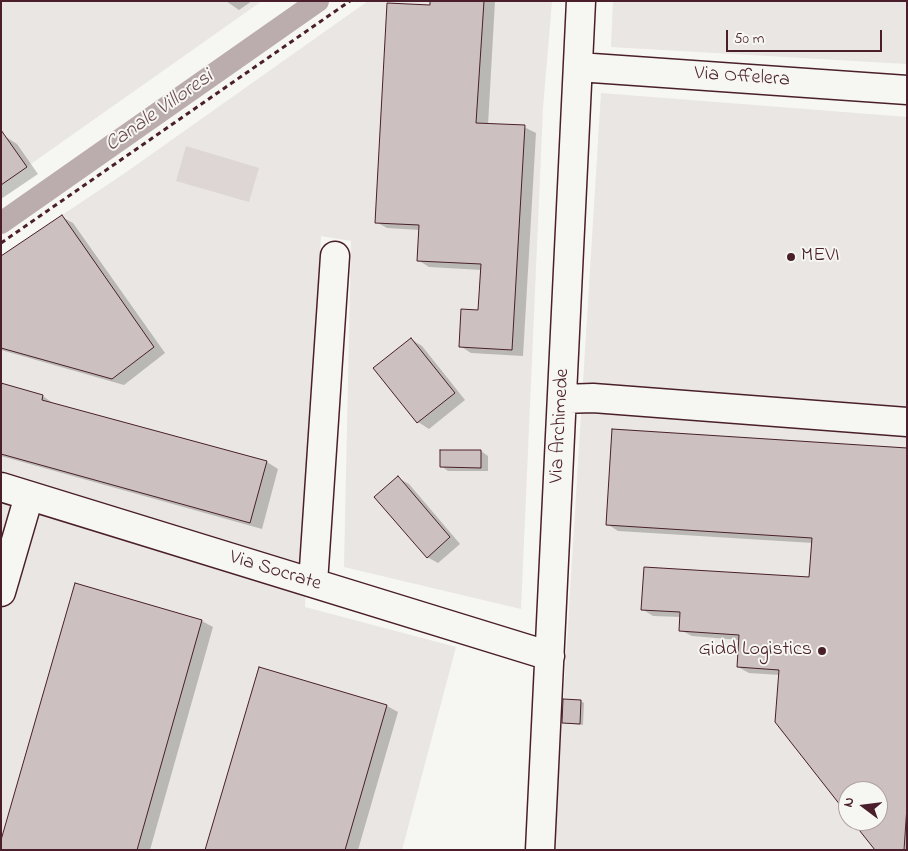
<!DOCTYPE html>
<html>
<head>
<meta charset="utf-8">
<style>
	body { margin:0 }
	#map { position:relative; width:908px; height:851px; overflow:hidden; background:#f6f6f2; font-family:"Indie Flower",sans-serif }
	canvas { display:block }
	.frame { position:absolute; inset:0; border:2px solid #4a1f2b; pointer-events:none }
	.north { position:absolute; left:838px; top:781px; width:50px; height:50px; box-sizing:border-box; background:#f6f6f2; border:1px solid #b1a0a2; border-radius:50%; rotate:285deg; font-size:14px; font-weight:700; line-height:20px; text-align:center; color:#4a1f2b }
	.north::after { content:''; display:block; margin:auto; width:18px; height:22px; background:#4a1f2b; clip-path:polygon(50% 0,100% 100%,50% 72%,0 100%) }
	.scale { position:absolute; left:726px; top:30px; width:156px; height:22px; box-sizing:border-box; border:2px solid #4a1f2b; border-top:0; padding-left:6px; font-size:15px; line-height:18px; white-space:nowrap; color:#4a1f2b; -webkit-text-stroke:4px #f6f6f2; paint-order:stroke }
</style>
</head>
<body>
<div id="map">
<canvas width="908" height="851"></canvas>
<div class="frame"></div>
<div class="north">N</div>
<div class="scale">50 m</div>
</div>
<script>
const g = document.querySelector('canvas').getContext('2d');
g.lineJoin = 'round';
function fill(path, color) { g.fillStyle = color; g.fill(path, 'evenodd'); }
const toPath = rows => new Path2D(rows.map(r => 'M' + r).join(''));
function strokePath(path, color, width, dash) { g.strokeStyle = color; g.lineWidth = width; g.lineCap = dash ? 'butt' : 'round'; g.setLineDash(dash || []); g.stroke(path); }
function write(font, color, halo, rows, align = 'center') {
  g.font = font + ' "Indie Flower",sans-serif'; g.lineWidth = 4; g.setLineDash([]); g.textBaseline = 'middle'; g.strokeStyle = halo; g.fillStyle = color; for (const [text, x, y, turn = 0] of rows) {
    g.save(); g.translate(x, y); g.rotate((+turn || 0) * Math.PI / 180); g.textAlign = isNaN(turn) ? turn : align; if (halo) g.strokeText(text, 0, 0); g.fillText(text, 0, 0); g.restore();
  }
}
fill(toPath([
	[1,1,262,1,1,185],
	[368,1,552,1,543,108,521,609,344,567,351,241,321,236,305,607,456,647,402,850,1,850,1,256,125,173],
	[613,1,907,1,907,64,611,47],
	[601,93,907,117,907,850,554,850],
	[848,791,878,791,878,821,848,821]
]), '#e9e6e3');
fill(toPath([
	[186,146,259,168,249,202,176,181]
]), '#ddd6d5');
fill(toPath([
	[226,1,252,1,239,10],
	[431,1,495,1,488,125,524,127,536,133,523,356,471,353,460,346,479,311,482,270,429,267,418,260,420,230,387,228,376,222],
	[6,137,17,144,38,174,1,199,1,140],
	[62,217,73,223,165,353,124,385,1,350,1,258],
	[411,339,422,346,465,400,429,429,418,422],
	[1,385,43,396,54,404,267,462,278,469,262,529,1,456],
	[907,449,907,850,876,850,854,821,878,821,878,791,848,791,848,813,780,675,749,673,738,667,740,640,692,636,680,630,681,617,653,616,642,609,810,578,813,543,618,531,607,524],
	[441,451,481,451,488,456,488,471,448,471,441,466],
	[398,478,409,484,460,544,438,563,427,557],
	[76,585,202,621,213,627,150,850,1,850],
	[581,701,584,703,583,725,563,723],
	[387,706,398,712,358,850,207,850]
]), '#0003');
strokePath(toPath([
	[1,223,318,1]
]), '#bbadae', 22);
const building = toPath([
	[430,1,484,1,476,123,525,125,512,350,459,347,461,309,478,310,481,264,417,261,419,225,375,223,387,3,430,5,430,1],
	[1,130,27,167,1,185,1,130],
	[62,215,154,347,112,379,1,348,1,256,62,215],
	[411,338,455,393,417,423,373,368,411,338],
	[1,383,43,395,42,400,267,461,250,523,1,454,1,383],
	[612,429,907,448,907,806,904,850,875,850,852,821,878,821,878,791,848,791,848,815,775,722,779,670,737,667,739,635,679,631,680,612,641,610,644,567,809,577,812,538,606,525,612,429],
	[440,450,481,450,481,468,440,467,440,450],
	[398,476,450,537,427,558,374,497,398,476],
	[75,583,202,620,137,850,1,850,1,840,75,583],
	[259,667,387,705,345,850,205,850,259,667],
	[563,699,581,700,580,724,562,723,563,699]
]);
fill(building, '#ccc1c0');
strokePath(building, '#4a1f2b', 1);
const minor = toPath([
	[578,67,907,90],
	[562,399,593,398,907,422],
	[1,487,550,656],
	[313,583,335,256],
	[1,592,29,496],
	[540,850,581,1]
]);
strokePath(minor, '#4a1f2b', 31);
strokePath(toPath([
	[1,243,350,1]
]), '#4a1f2b', 3, [5, 4]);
strokePath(minor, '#f6f6f2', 28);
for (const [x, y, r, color] of [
	[791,257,5,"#4a1f2b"],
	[822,651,5,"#4a1f2b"]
]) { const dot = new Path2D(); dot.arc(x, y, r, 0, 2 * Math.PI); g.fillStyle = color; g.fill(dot); strokePath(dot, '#f6f6f2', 2); }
write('20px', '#4a1f2b', '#f6f6f2', [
	["Via Offelera",742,78,4],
	["Via Archimede",561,426,-87],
	["Via Socrate",275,572,17]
]);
write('20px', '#4a1f2b', '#f6f6f2', [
	["MEVI",801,257],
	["Gidd Logistics",812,651,"right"]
], 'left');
write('italic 21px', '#6c4a52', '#f6f6f2', [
	["Canale Villoresi",160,112,-35]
]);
</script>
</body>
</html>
